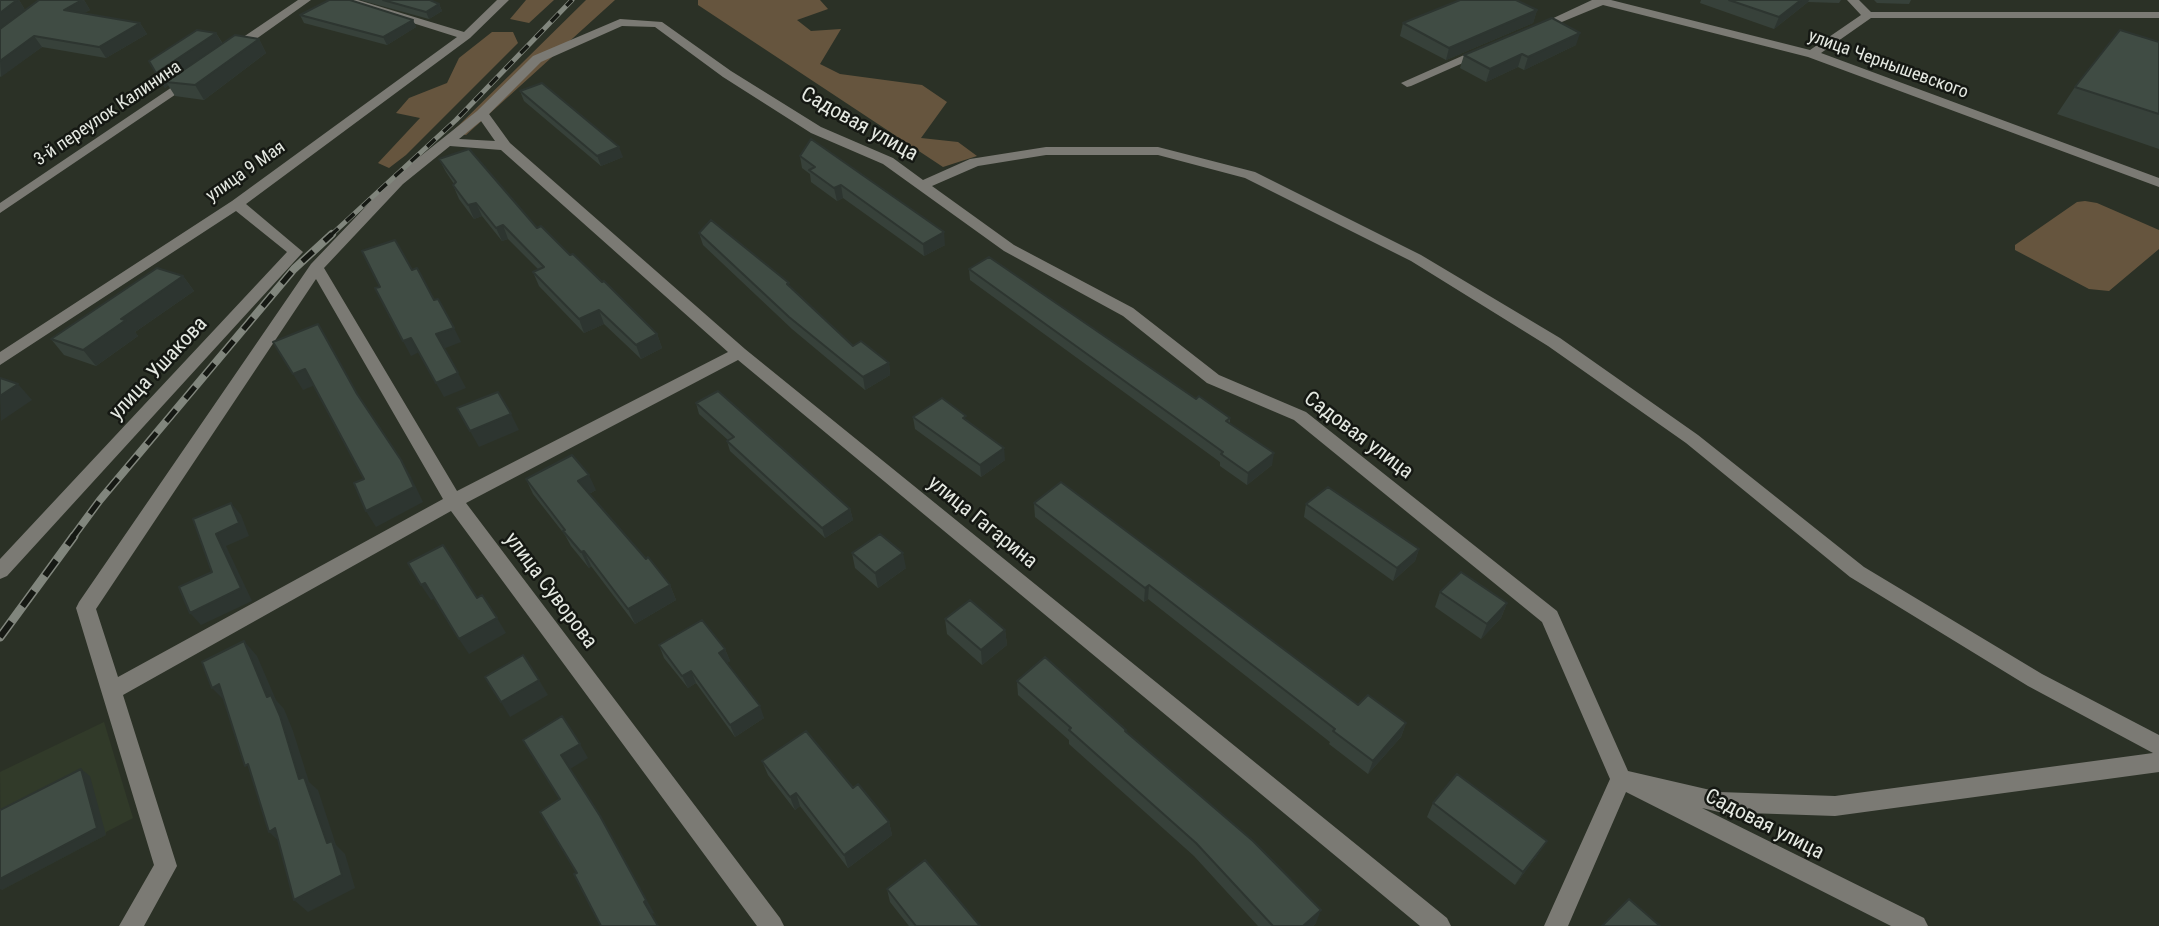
<!DOCTYPE html>
<html>
<head>
<meta charset="utf-8">
<style>
	body { margin:0 }
	canvas { display:block; background:#2b3126 }
</style>
</head>
<body>
<canvas width="2159" height="926"></canvas>
<script>
const g = document.querySelector('canvas').getContext('2d');
g.lineJoin = 'round';
function fill(path, color) { g.fillStyle = color; g.fill(path, 'evenodd'); }
const toPath = rows => new Path2D(rows.map(r => 'M' + r).join(''));
function strokePath(path, color, width, dash) { g.strokeStyle = color; g.lineWidth = width; g.lineCap = dash ? 'butt' : 'round'; g.setLineDash(dash || []); g.stroke(path); }
function write(font, color, halo, rows, align = 'center') {
  g.font = font + ' "Roboto Condensed",sans-serif'; g.lineWidth = 5; g.setLineDash([]); g.textBaseline = 'middle'; g.strokeStyle = halo; g.fillStyle = color; for (const [text, x, y, turn = 0] of rows) {
    g.save(); g.translate(x, y); g.rotate((+turn || 0) * Math.PI / 180); g.textAlign = isNaN(turn) ? turn : align; if (halo) g.strokeText(text, 0, 0); g.fillText(text, 0, 0); g.restore();
  }
}
fill(toPath([
	[104,722,133,818,106,832,106,835,2,890,0,772]
]), '#313a29');
fill(toPath([
	[526,0,554,0,529,23,510,19],
	[586,0,615,0,466,135,452,132],
	[698,0,820,0,828,9,797,20,811,31,841,29,820,64,840,74,922,85,947,102,921,138,958,142,977,156,943,167,698,5],
	[492,32,513,32,518,43,406,155,389,168,378,163,420,118,396,113,409,98,447,83,459,58],
	[2085,201,2097,203,2159,230,2159,249,2109,291,2089,289,2015,250,2015,245,2077,202]
]), '#66553e');
fill(toPath([
	[298,0,311,0,235,54,227,54,227,48,298,0],
	[340,0,358,0,464,32,497,0,509,0,470,38,246,204,303,252,7,576,0,579,0,559,287,252,236,211,0,365,0,352,232,201,457,37,340,0],
	[1592,0,1611,0,1810,50,1861,15,1847,0,1859,0,1871,12,2159,12,2159,18,1871,18,1821,53,2159,178,2159,187,1808,57,1603,5,1540,31,1530,29,1592,0],
	[620,19,662,22,731,71,821,127,893,158,923,180,970,159,1046,147,1158,147,1255,172,1421,255,1560,338,1698,435,1864,567,2042,674,2159,735,2159,772,1835,816,1719,812,1702,808,1924,918,1928,926,1891,926,1626,792,1568,926,1544,926,1610,779,1542,622,1294,420,1207,383,1123,316,1004,251,883,164,811,133,723,77,655,27,622,26,541,62,489,114,510,143,745,349,1447,918,1451,926,1420,926,738,360,466,503,780,918,784,926,757,926,451,511,123,695,177,866,144,926,119,926,154,865,76,608,79,602,311,264,393,178,477,111,533,56,620,19],
	[481,121,495,141,459,139,481,121],
	[450,146,501,150,728,352,457,491,324,268,403,184,450,146],
	[1046,155,1158,155,1245,178,1411,261,1548,346,1686,443,1850,577,2028,686,2153,753,1835,796,1719,792,1628,771,1557,611,1306,412,1219,375,1133,308,1014,245,932,186,978,166,1046,155],
	[316,279,443,499,118,677,96,609,316,279],
	[1480,48,1490,51,1411,86,1407,87,1401,83,1480,48],
	[190,75,194,76,194,82,0,213,0,203,190,75]
]), '#7b7a74');
const railFar2 = toPath([
	[330,236,456,120,572,0]
]);
const railFar1 = toPath([
	[72,538,100,500,294,269,332,234]
]);
const rail = toPath([
	[0,637,74,536]
]);
strokePath(railFar2, '#81867d', 5);
strokePath(railFar1, '#81867d', 8);
strokePath(rail, '#81867d', 9);
strokePath(railFar2, '#151813', 3.5, [11]);
strokePath(railFar1, '#151813', 5, [15]);
strokePath(rail, '#151813', 6, [19]);
fill(toPath([
	[0,0,19,0,25,10,84,0,90,10,84,13,140,23,147,34,106,58,42,47,0,77],
	[360,0,430,0,439,4,442,11,429,19],
	[1701,0,1841,0,1839,3,1808,2,1774,29,1700,3],
	[1874,0,1911,0,1909,4,1877,3],
	[1537,10,1533,23,1446,60,1400,36,1403,23],
	[300,15,413,20,416,27,387,45,304,23],
	[216,33,223,44,259,39,266,53,204,100,175,96,168,85,165,88,149,61],
	[2159,42,2159,149,2057,114,2075,87],
	[1576,45,1524,70,1518,67,1486,82,1460,68,1464,55],
	[520,91,623,157,601,166,524,101],
	[800,156,945,245,924,256,843,198,837,201,811,182,810,174,802,168],
	[439,159,537,228,570,255,657,334,662,348,641,359,604,324,584,333,539,286,533,272,538,269,508,239,502,241,482,216,474,219,459,199,453,185,454,184,446,172],
	[699,233,790,287,853,346,889,363,890,375,865,390,792,329,703,245],
	[969,269,1230,418,1230,423,1272,465,1247,485,1220,466,1220,462,970,280],
	[183,276,194,291,135,332,138,336,96,366,64,355,51,339],
	[696,403,850,509,853,520,825,538,730,451,727,441,728,440,699,414],
	[913,417,967,420,1005,460,981,477,915,429],
	[526,479,596,490,589,494,646,559,670,585,676,600,635,624,591,566,589,568,571,546,565,535,533,494],
	[1034,503,1358,705,1406,723,1401,737,1368,774,1329,744,1330,742,1148,599,1144,602,1035,517],
	[1306,504,1419,549,1415,561,1393,581,1304,517],
	[852,553,906,568,878,588,855,568],
	[1440,592,1507,603,1501,618,1481,639,1435,607],
	[945,619,1005,630,1007,645,982,665,947,634],
	[659,645,725,649,730,661,727,663,764,718,735,737,696,683,688,688,664,658],
	[1017,681,1126,733,1316,923,1313,926,1258,926,1194,856,1069,744,1069,740,1018,695],
	[762,761,853,788,889,822,892,835,848,868,800,806,795,810,768,775],
	[1433,803,1538,854,1515,885,1427,817],
	[887,889,980,926,909,926,890,902]
]), '#37413a');
fill(toPath([
	[17,0,19,0,25,10,0,30,0,13],
	[84,0,90,10,70,20,64,10],
	[1801,0,1809,0,1808,2,1774,29,1779,17],
	[439,4,442,11,429,19,426,12],
	[1537,10,1533,23,1446,60,1449,48],
	[413,20,416,27,387,45,383,37],
	[140,23,147,34,106,58,99,47],
	[216,33,224,47,166,82,168,85,165,88,156,73],
	[1580,33,1576,45,1524,70,1528,57],
	[34,36,42,47,1,77,0,61],
	[259,39,266,53,204,100,195,85],
	[1522,54,1518,67,1486,82,1490,69],
	[619,147,623,157,601,166,597,156],
	[841,185,843,198,837,201,834,188],
	[476,203,482,216,474,219,468,205],
	[503,225,508,239,502,241,496,228],
	[944,232,945,245,924,256,923,244],
	[183,276,194,291,135,332,138,336,96,366,83,350,121,319],
	[599,310,604,324,584,333,579,319],
	[454,328,461,342,443,349,436,334],
	[657,334,662,348,641,359,636,345],
	[411,338,419,352,411,356,403,341],
	[889,363,890,375,865,390,863,377],
	[305,369,315,385,303,390,293,374],
	[458,373,466,388,444,397,436,383],
	[18,384,32,400,1,421,0,396],
	[511,414,519,430,479,447,470,431],
	[1004,448,1005,460,981,477,980,465],
	[1274,453,1272,465,1247,485,1248,473],
	[401,460,410,475,423,502,376,527,366,511],
	[589,475,596,490,585,496,578,481],
	[231,503,241,515,249,536,226,546,252,601,201,625,190,613,241,588,216,534],
	[850,509,853,520,825,538,822,528],
	[1419,549,1415,561,1393,581,1397,568],
	[584,551,591,566,589,568,581,552],
	[903,553,906,568,878,588,875,573],
	[425,583,435,598,431,600,421,585],
	[670,585,676,600,635,624,628,609],
	[1149,585,1148,599,1144,602,1145,588],
	[1507,603,1501,618,1481,639,1487,624],
	[497,618,506,633,469,654,459,639],
	[1005,630,1007,645,982,665,981,650],
	[244,641,257,656,276,700,284,709,293,731,309,782,318,790,336,845,345,854,355,888,308,912,294,900,327,843,299,779],
	[725,649,730,661,724,665,719,653],
	[691,671,696,683,688,688,682,676],
	[539,680,548,695,510,717,501,702],
	[219,684,226,702,212,688],
	[760,706,764,718,735,737,730,725],
	[1406,723,1401,737,1368,774,1373,761],
	[580,744,588,758,570,769,561,755],
	[81,769,90,776,106,835,2,890,0,889,0,879],
	[796,793,800,806,795,810,790,797],
	[600,816,654,913,652,914,659,926,644,902],
	[889,822,892,835,848,868,844,855],
	[275,828,283,845,269,832],
	[1547,841,1538,854,1515,885,1523,872],
	[1321,910,1316,923,1313,926,1303,926]
]), '#2d3530');
const building = toPath([
	[0,0,17,0,0,13,0,0],
	[39,0,82,0,64,10,140,23,99,47,34,36,0,61,0,29,39,0],
	[329,0,350,0,413,20,383,37,300,15,329,0],
	[383,0,430,0,439,4,426,12,383,0],
	[1460,0,1516,0,1537,10,1449,48,1403,23,1460,0],
	[1729,0,1801,0,1779,17,1729,0],
	[1552,18,1580,33,1528,57,1522,54,1490,69,1464,55,1552,18],
	[197,30,216,33,156,73,149,61,197,30],
	[2120,30,2159,42,2159,114,2075,87,2120,30],
	[235,35,259,39,195,85,166,82,235,35],
	[542,83,619,147,597,156,520,91,542,83],
	[811,139,944,232,923,244,841,185,834,188,809,170,815,167,800,156,811,139],
	[469,149,537,228,541,226,570,255,573,254,602,282,604,281,657,334,636,345,599,310,579,319,533,272,544,267,503,225,496,228,476,203,468,205,453,185,456,182,439,159,469,149],
	[711,220,789,283,787,284,853,346,861,341,889,363,863,377,789,317,699,233,711,220],
	[395,240,412,270,417,268,434,300,438,299,454,328,436,334,458,373,436,383,411,338,403,341,375,288,380,287,362,251,395,240],
	[989,257,1196,399,1199,396,1230,418,1226,421,1274,453,1248,473,1221,454,1223,452,969,269,989,257],
	[157,268,183,276,121,319,126,320,83,350,51,339,157,268],
	[318,324,357,394,401,460,414,487,366,511,354,483,364,479,305,369,293,374,273,342,318,324],
	[0,378,18,384,0,396,0,378],
	[718,391,850,509,822,528,727,441,734,437,696,403,718,391],
	[498,392,511,414,470,431,457,408,498,392],
	[942,398,966,416,963,418,1004,448,980,465,913,417,942,398],
	[572,455,589,475,578,481,646,559,648,557,670,585,628,609,584,551,581,552,563,531,565,530,526,479,572,455],
	[1061,482,1358,705,1368,695,1406,723,1373,761,1333,731,1335,729,1149,585,1145,588,1034,503,1061,482],
	[1328,487,1419,549,1397,568,1306,504,1328,487],
	[231,503,239,523,216,534,241,588,190,613,179,587,212,572,193,519,231,503],
	[880,534,903,553,875,573,852,553,880,534],
	[443,545,477,598,482,595,497,618,459,639,425,583,421,585,408,563,443,545],
	[1461,572,1507,603,1487,624,1440,592,1461,572],
	[970,600,1005,630,981,650,945,619,970,600],
	[702,620,725,649,719,653,760,706,730,725,691,671,682,676,659,645,702,620],
	[244,641,267,697,271,695,280,716,299,779,304,777,327,843,332,841,342,875,294,900,275,828,269,832,248,764,245,766,219,684,212,688,202,662,244,641],
	[523,655,539,680,501,702,485,677,523,655],
	[1045,657,1126,730,1125,731,1253,841,1321,910,1303,926,1273,926,1196,843,1069,730,1071,728,1017,681,1045,657],
	[562,716,580,744,561,755,600,816,646,900,644,902,658,926,601,926,574,874,577,873,540,812,560,799,523,740,562,716],
	[806,731,853,788,858,784,889,822,844,855,796,793,790,797,762,761,806,731],
	[81,769,97,828,0,879,0,810,81,769],
	[1457,774,1547,841,1523,872,1433,803,1457,774],
	[925,860,980,926,916,926,887,889,925,860],
	[1629,899,1660,926,1602,926,1629,899]
]);
fill(building, '#404c44');
strokePath(building, '#2d3530', 2);
write('18px', '#e5e9e2', '#151813', [
	["улица Чернышевского",1888,65,20],
	["3-й переулок Калинина",108,114,-34],
	["улица 9 Мая",246,172,-35]
]);
write('21px', '#e5e9e2', '#151813', [
	["Садовая улица",859,125,29],
	["улица Ушакова",159,369,-47],
	["Садовая улица",1358,436,37],
	["улица Гагарина",982,523,39],
	["улица Суворова",550,591,53],
	["Садовая улица",1764,825,27]
]);
</script>
</body>
</html>
